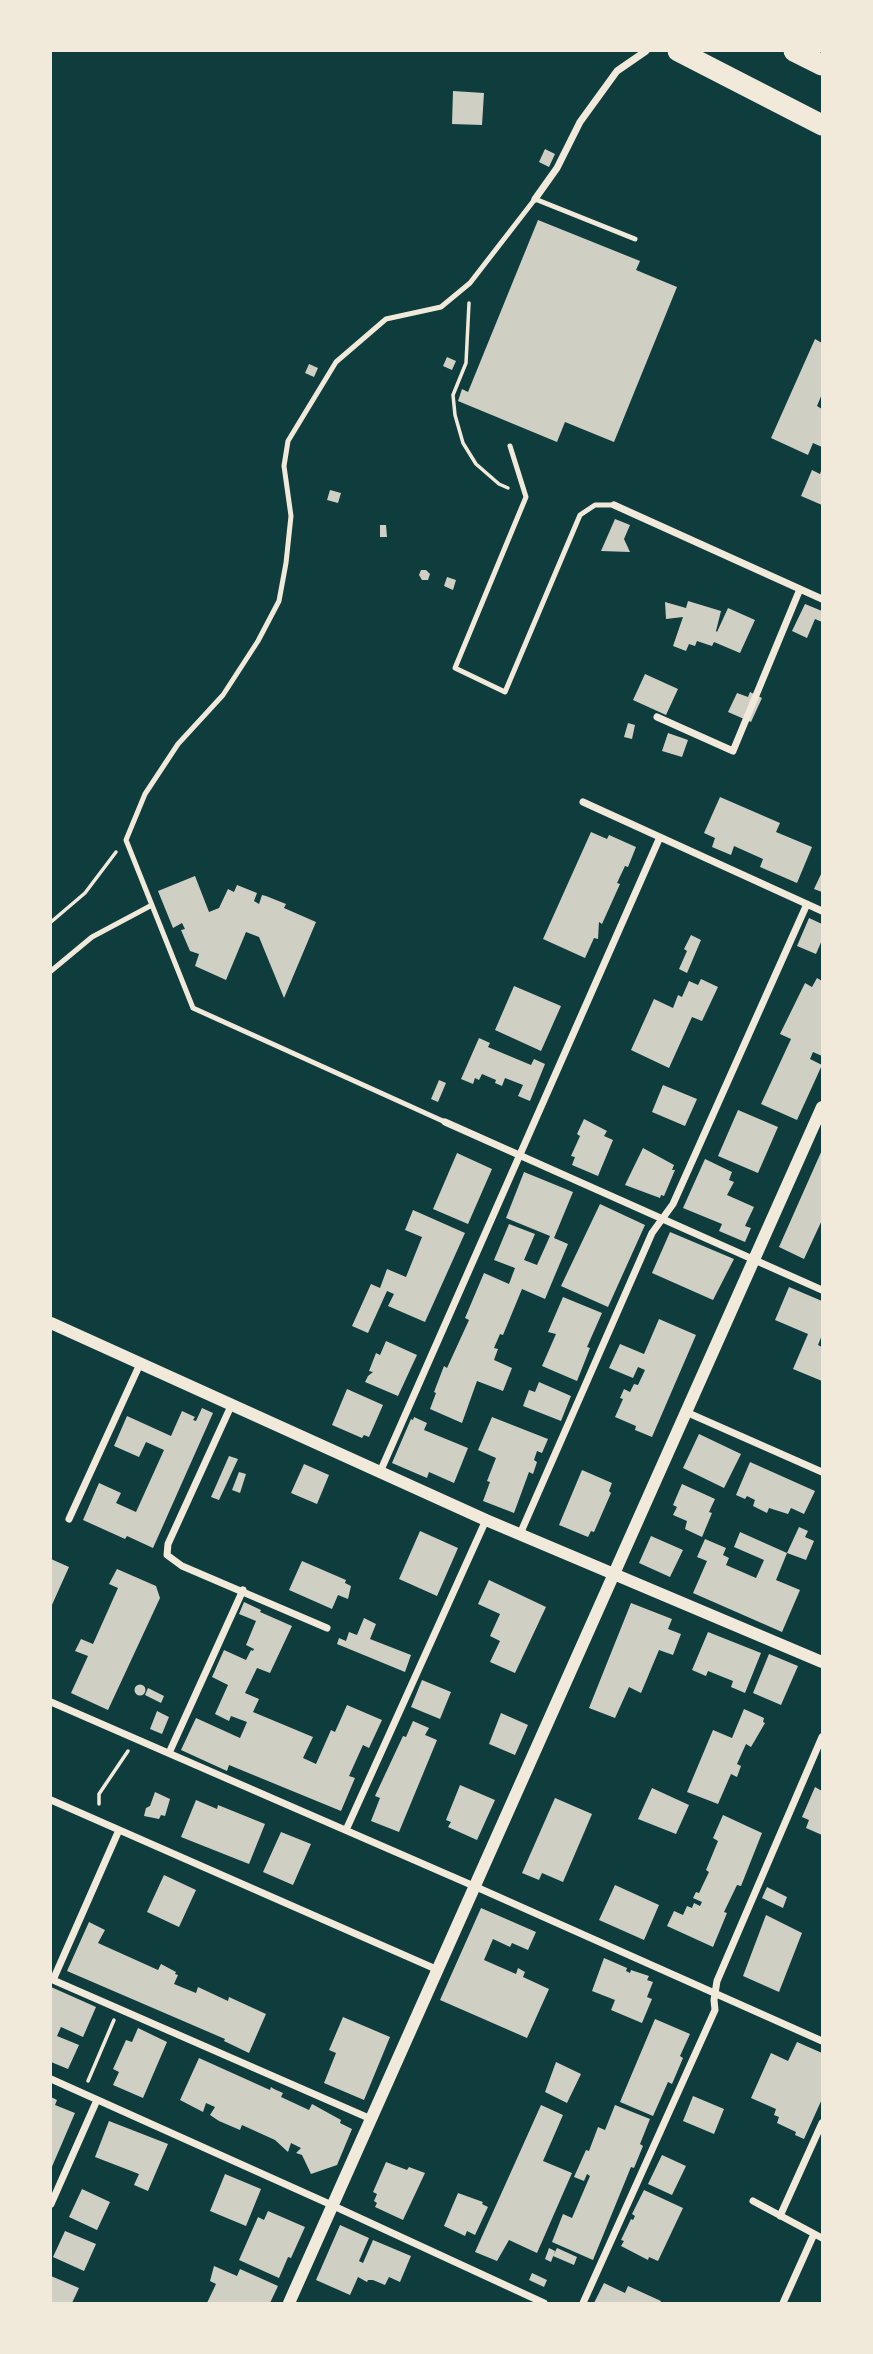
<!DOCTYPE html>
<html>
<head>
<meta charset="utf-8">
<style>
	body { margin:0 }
	#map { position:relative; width:873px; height:2354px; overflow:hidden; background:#0f3d3e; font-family:"Space Grotesk",sans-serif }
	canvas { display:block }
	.frame { position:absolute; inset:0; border:52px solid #f1e9da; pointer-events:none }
</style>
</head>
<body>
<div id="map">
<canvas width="873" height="2354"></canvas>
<div class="frame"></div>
</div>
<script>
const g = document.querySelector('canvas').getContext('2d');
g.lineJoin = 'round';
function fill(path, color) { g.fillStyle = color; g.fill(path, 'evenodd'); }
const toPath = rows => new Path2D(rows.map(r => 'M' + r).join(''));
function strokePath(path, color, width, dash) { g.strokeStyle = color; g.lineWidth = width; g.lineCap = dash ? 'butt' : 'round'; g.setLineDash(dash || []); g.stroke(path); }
fill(toPath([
	[453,91,484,93,482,125,452,124],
	[545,149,555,154,549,167,539,162],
	[538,220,640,261,636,270,677,287,614,442,565,422,557,442,458,401,462,389,468,392],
	[815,339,822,343,822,394,817,406,822,409,822,447,813,443,808,455,771,438],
	[447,357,456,361,452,370,443,366],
	[309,364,318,368,314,377,305,373],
	[822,468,822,505,801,496,812,470,820,474],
	[330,490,341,493,338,503,327,500],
	[615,519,630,525,624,539,630,552,601,551],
	[380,525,386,525,387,537,380,537],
	[421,570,426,570,430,574,428,580,422,580,419,575],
	[447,577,456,580,453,590,444,586],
	[688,601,721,611,716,631,717,632,728,608,755,620,740,653,714,642,712,646,697,641,695,646,689,644,686,651,673,646,683,617,666,619,665,602,686,608],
	[805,604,822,611,822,622,815,619,807,638,792,631],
	[645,674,678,689,666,715,633,700],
	[750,692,762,698,751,722,728,712,737,693,748,697],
	[628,723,635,725,632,739,624,737],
	[668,733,688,740,682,757,662,751],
	[720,797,780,823,776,832,812,847,797,883,760,867,763,859,734,846,731,855,712,847,715,838,704,833],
	[591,832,607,839,609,835,636,847,628,867,625,866,617,883,620,884,602,924,599,922,598,939,594,938,585,958,543,939],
	[822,872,822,892,814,889],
	[195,876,209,912,219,908,228,889,234,892,237,885,257,893,254,901,259,904,262,895,266,896,286,904,284,908,316,922,284,998,259,937,246,932,226,980,195,966,199,954,190,951,181,930,185,929,182,923,173,928,158,891],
	[809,918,822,924,822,940,816,954,797,946],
	[691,935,701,940,687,973,679,969,687,951,684,949],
	[817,978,822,981,822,1056,813,1052,810,1059,822,1065,797,1120,761,1104,791,1039,780,1034,805,983,812,987],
	[701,979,718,987,702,1021,692,1017,669,1068,631,1050,654,999,673,1008,678,995,682,997,689,981,698,985],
	[514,986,561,1006,541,1051,495,1030],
	[479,1038,490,1043,488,1047,531,1065,534,1059,545,1064,530,1101,518,1096,523,1085,505,1078,502,1086,495,1083,496,1080,482,1074,479,1080,475,1078,473,1084,461,1079],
	[439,1080,446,1083,438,1102,431,1099],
	[663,1085,697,1099,685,1126,652,1112],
	[738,1110,778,1127,758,1173,718,1156],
	[584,1119,607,1131,604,1136,613,1140,598,1176,572,1165,575,1157,571,1156,580,1136,577,1134],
	[643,1148,674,1165,672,1170,675,1170,664,1196,661,1195,660,1198,625,1185],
	[822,1150,822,1220,804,1259,779,1247],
	[457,1153,492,1169,468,1224,433,1209],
	[705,1159,732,1172,729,1180,734,1182,727,1195,754,1207,745,1226,751,1228,745,1242,719,1231,722,1224,683,1208],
	[524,1172,573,1192,554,1238,568,1244,545,1299,522,1289,503,1335,500,1334,494,1348,498,1349,494,1360,512,1368,503,1391,477,1381,462,1423,430,1409,436,1393,434,1392,444,1366,447,1368,469,1320,465,1318,484,1273,509,1284,515,1268,494,1260,509,1224,535,1234,524,1260,537,1265,550,1236,506,1218],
	[600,1204,645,1225,608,1307,561,1286],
	[413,1210,465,1233,425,1322,388,1306,394,1294,387,1291,368,1333,352,1326,371,1284,380,1288,387,1269,406,1277,422,1237,405,1230],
	[670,1232,734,1259,713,1300,652,1273],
	[789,1287,822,1301,822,1335,818,1345,822,1347,822,1381,793,1369,808,1334,775,1320],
	[563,1297,602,1313,587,1347,590,1348,577,1381,542,1366,556,1334,548,1332],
	[659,1319,696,1335,652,1437,635,1430,636,1426,615,1417,623,1399,620,1398,624,1389,630,1392,634,1384,638,1385,645,1370,638,1367,633,1378,609,1368,620,1344,644,1354],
	[386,1341,417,1355,398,1396,365,1382,368,1376,373,1372,369,1371,376,1353,380,1355],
	[539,1382,571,1396,561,1421,523,1406,529,1390,535,1392],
	[347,1389,383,1405,369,1437,364,1435,362,1438,332,1425],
	[202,1408,213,1413,153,1548,127,1536,125,1539,83,1520,99,1483,121,1493,116,1503,136,1512,164,1450,146,1442,139,1457,114,1446,127,1416,171,1436,182,1411,195,1417,193,1420,196,1421],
	[414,1417,427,1423,424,1430,468,1448,454,1483,429,1472,427,1478,392,1463,411,1419,413,1420],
	[492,1417,548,1439,542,1453,537,1451,534,1460,537,1462,533,1474,529,1472,514,1513,483,1501,490,1482,487,1481,496,1458,478,1450],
	[699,1434,741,1454,724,1488,683,1468],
	[229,1456,238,1459,219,1500,211,1497],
	[750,1462,815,1491,804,1514,791,1508,788,1514,769,1508,767,1513,753,1506,755,1500,747,1496,745,1499,736,1495],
	[304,1464,329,1475,317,1504,291,1493],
	[582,1470,612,1483,609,1491,611,1493,594,1532,591,1531,588,1537,559,1525],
	[239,1472,246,1474,240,1493,232,1490],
	[682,1484,715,1499,709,1512,712,1513,702,1537,685,1529,687,1521,673,1515,677,1507,673,1505],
	[799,1527,808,1531,805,1537,814,1541,806,1560,787,1553],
	[420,1531,458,1548,437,1596,399,1579],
	[740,1532,787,1553,776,1580,800,1590,782,1632,693,1593,707,1561,697,1557,705,1539,726,1548,723,1555,729,1558,726,1565,756,1578,764,1560,734,1547],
	[651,1536,683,1550,670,1577,639,1563],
	[51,1559,69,1567,51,1607],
	[302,1561,346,1580,345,1583,351,1586,348,1599,338,1595,332,1609,289,1590],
	[117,1569,156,1586,160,1598,108,1710,71,1693,88,1656,75,1651,81,1639,93,1644,118,1588,109,1584],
	[489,1580,546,1607,515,1673,490,1662,500,1641,490,1636,500,1614,478,1604],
	[244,1602,261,1610,260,1612,292,1626,270,1673,257,1668,245,1693,259,1699,253,1712,313,1737,303,1758,316,1764,331,1730,335,1732,347,1705,382,1720,369,1748,363,1745,349,1776,355,1778,341,1811,229,1765,227,1771,181,1750,196,1718,240,1738,247,1722,231,1716,229,1721,215,1714,228,1685,212,1677,224,1650,246,1660,251,1650,253,1651,254,1649,246,1645,256,1621,239,1614],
	[631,1603,672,1619,668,1629,681,1634,673,1655,659,1650,641,1693,629,1687,615,1718,589,1708],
	[364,1618,376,1624,370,1639,411,1655,405,1672,337,1644,339,1638,346,1641,349,1632,357,1635],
	[708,1632,761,1653,745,1693,731,1687,733,1681,708,1671,706,1676,692,1670],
	[769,1654,798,1666,781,1705,753,1693],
	[422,1680,451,1692,440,1719,411,1707],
	'134.5 1690a5.5 5.5 0 1 1 11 0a5.5 5.5 0 1 1-11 0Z',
	[148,1688,164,1696,161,1703,145,1695],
	[744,1709,764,1718,763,1722,765,1723,751,1747,746,1744,737,1764,741,1766,737,1777,731,1774,718,1804,687,1792,713,1730,732,1738],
	[157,1711,169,1717,162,1734,150,1729],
	[501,1713,528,1725,515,1755,489,1744],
	[413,1721,429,1728,425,1735,437,1740,399,1832,371,1821,380,1798,375,1796,403,1736,406,1737],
	[460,1785,495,1800,477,1840,448,1827,451,1822,446,1820],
	[815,1787,822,1791,822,1835,806,1828,809,1820,802,1817],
	[652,1788,689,1805,676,1834,638,1819],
	[155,1792,170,1799,165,1816,161,1815,159,1819,144,1816,146,1808,150,1806],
	[555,1798,592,1814,563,1882,542,1873,539,1880,522,1873],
	[196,1800,217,1809,218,1805,265,1824,249,1864,181,1837],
	[723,1815,762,1833,741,1886,737,1885,724,1912,727,1913,713,1947,667,1926,674,1911,683,1915,687,1906,692,1908,694,1903,700,1906,702,1902,693,1898,696,1892,699,1893,709,1872,706,1870,718,1841,713,1838],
	[281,1832,311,1844,293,1885,263,1872],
	[164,1875,196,1890,179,1927,147,1912],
	[615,1885,659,1905,644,1940,599,1920],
	[767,1887,787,1897,783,1908,762,1898],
	[481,1908,536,1932,528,1950,512,1943,510,1947,493,1939,484,1960,516,1974,518,1968,525,1972,523,1977,549,1989,527,2038,440,2000],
	[766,1915,802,1933,779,1992,743,1976],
	[89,1922,105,1930,98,1943,158,1970,161,1964,176,1972,175,1974,178,1975,174,1984,196,1993,198,1987,228,2001,229,1997,266,2014,249,2053,224,2041,225,2039,67,1971],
	[604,1958,627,1968,626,1971,630,1973,631,1970,649,1976,647,1980,653,1982,647,1997,652,1999,642,2023,611,2010,615,2000,592,1991],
	[51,1987,96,2007,83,2037,61,2027,57,2036,79,2045,68,2069,51,2062],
	[343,2017,390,2037,364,2100,324,2083,336,2053,329,2050],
	[655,2019,690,2034,680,2056,683,2058,672,2084,668,2082,653,2116,620,2102],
	[138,2028,167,2042,143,2098,113,2085,119,2072,113,2069,126,2040,132,2042],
	[797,2042,822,2053,822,2099,804,2139,795,2135,796,2132,777,2123,779,2117,774,2115,776,2109,751,2098,771,2053,788,2061],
	[199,2058,270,2090,271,2087,274,2089,283,2093,281,2097,309,2110,312,2104,341,2120,340,2123,352,2129,337,2165,311,2174,302,2155,296,2153,301,2148,291,2143,288,2152,275,2140,242,2125,240,2130,219,2121,210,2115,215,2107,206,2103,203,2112,180,2100],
	[556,2062,581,2074,567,2103,545,2092],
	[693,2096,724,2109,714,2134,683,2121],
	[51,2097,57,2100,55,2105,75,2113,51,2169],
	[541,2105,563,2115,543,2161,572,2173,537,2253,509,2240,497,2261,475,2252],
	[615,2105,650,2119,640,2144,643,2146,634,2168,631,2167,593,2260,552,2242,563,2214,572,2218,590,2176,587,2174,584,2181,574,2177,586,2150,589,2151,598,2127,605,2130],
	[109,2121,168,2144,148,2191,134,2185,139,2174,95,2157],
	[662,2155,686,2166,672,2195,648,2184],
	[386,2162,407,2170,409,2167,425,2173,403,2220,375,2207,377,2203,374,2201,377,2194,373,2192],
	[225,2174,261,2189,246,2226,210,2211],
	[82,2189,110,2202,97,2230,69,2217],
	[644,2190,683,2208,658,2261,649,2257,648,2260,621,2246,624,2241,621,2240,631,2219,633,2220,635,2216,632,2214],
	[458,2193,483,2202,482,2204,488,2207,475,2235,467,2231,465,2236,444,2226],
	[268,2211,305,2227,291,2258,288,2257,279,2278,239,2260,258,2217,264,2220],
	[340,2225,369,2238,359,2261,363,2263,373,2240,411,2256,400,2282,389,2277,385,2285,373,2280,368,2280,367,2282,358,2277,350,2295,316,2280],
	[65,2231,96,2244,84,2271,53,2257],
	[549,2248,555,2251,551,2262,545,2259],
	[557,2248,577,2257,574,2265,553,2256],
	[214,2266,237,2276,240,2269,278,2286,270,2303,207,2303,216,2284,210,2281],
	[532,2273,547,2280,544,2287,529,2280],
	[51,2276,79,2288,72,2303,51,2303],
	[604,2283,625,2293,628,2286,661,2301,660,2303,594,2303]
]), '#cfcfc3');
strokePath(toPath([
	[469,303,466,363,453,395,455,415,463,443,476,464,499,484,508,488],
	[51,922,85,893,116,852],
	[99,1804,99,1794,128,1751],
	[88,2081,114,2020]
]), '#f1e9da', 3.5);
strokePath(toPath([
	[510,446,526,497,455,668,505,692,580,515,595,505,614,505],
	[51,971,92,937,152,905],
	[445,1122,193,1008,126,840,145,794,178,744,223,695,258,641,279,601,286,563,291,516,284,466,288,441,336,362,386,319,441,307,470,283,535,199,635,239]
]), '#f1e9da', 5);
strokePath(toPath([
	[535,199,557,168,580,122,617,71,646,51],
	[614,505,822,599],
	[657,717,733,751,800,589],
	[583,802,822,911],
	[445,1122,822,1290],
	[231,1406,168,1544,167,1555,182,1566,327,1628],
	[686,1412,822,1472],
	[380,1472,660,837],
	[69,1519,140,1364],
	[520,1534,652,1233,673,1204,807,904],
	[51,1702,483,1890,822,2041],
	[169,1753,243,1590],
	[51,1800,438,1970],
	[119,1830,53,1980,371,2119],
	[346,1830,486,1520],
	[51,2079,325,2202,544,2303],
	[753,2201,822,2238],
	[51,2204,97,2100],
	[780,2216,822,2123],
	[583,2303,715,2010,714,2000,717,1981,822,1737],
	[783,2303,814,2234]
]), '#f1e9da', 7);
strokePath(toPath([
	[51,1323,486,1520,822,1662],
	[289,2303,822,1107]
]), '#f1e9da', 12);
strokePath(toPath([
	[678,51,822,125],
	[794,51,822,65]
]), '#f1e9da', 21);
</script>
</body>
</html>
